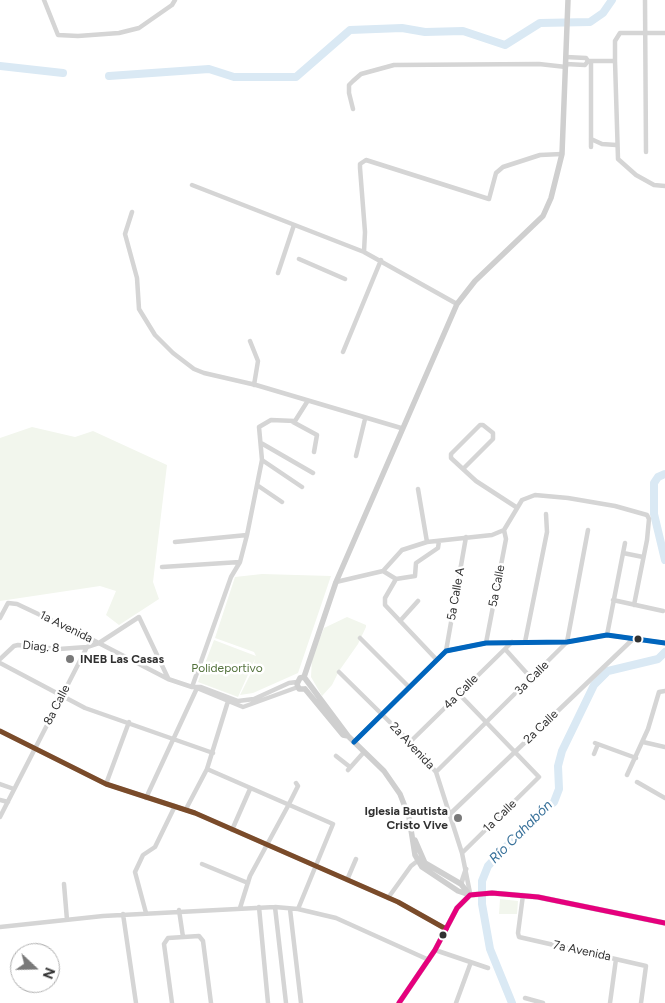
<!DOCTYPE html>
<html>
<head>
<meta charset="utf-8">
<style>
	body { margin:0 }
	#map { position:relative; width:665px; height:1003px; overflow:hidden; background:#fff; font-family:Figtree,sans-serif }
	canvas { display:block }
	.north { position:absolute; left:10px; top:943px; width:50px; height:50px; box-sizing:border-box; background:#fff; border:1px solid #adadad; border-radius:50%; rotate:111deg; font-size:14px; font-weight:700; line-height:20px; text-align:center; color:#313131 }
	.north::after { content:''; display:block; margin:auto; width:18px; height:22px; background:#797979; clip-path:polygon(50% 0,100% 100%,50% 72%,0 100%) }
</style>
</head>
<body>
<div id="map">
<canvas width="665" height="1003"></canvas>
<div class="north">N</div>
</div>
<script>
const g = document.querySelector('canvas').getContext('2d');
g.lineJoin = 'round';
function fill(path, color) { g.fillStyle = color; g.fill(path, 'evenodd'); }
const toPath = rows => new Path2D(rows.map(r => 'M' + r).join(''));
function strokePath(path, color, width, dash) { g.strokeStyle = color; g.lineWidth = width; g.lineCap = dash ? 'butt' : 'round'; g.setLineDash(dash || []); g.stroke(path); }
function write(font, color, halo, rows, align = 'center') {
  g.font = font + ' Figtree,sans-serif'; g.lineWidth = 5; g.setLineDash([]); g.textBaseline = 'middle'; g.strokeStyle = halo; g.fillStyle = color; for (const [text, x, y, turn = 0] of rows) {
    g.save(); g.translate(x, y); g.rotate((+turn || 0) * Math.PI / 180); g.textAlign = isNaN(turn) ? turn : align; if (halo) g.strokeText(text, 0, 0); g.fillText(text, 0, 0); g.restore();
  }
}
fill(toPath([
	[32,427,75,437,93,431,167,465,153,582,159,599,119,625,106,615,116,591,100,586,0,601,0,438],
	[262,574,331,576,298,673,253,693,240,695,252,671,255,659,238,697,198,682,214,640,256,656,254,652,215,638,235,577],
	[347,617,366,625,366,627,358,644,339,671,332,685,322,696,311,677,312,658,324,628],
	[500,899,518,901,517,914,499,914]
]), '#f2f6ed');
strokePath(toPath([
	[0,66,63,73],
	[109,76,209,69,234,77,296,77,350,30,402,28,425,32,463,31,505,45,540,23,590,22,603,13,612,0],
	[665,474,658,477,654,483,654,514,665,560],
	[512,1003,490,949,482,904,482,881,488,866,516,836,554,802,559,789,558,766,562,751,594,685,608,671,658,659,665,652]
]), '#dae9f4', 8);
strokePath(toPath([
	[44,0,58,35,78,36,119,33,139,28,172,5,175,0],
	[645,0,646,152],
	[665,33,620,33,615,41,615,61,618,159,636,175,654,185,665,186],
	[566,57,586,58,588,61],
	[591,61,591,147],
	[566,64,585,65,588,61,615,61],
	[353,109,349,93,349,85,353,81,361,74,394,65,539,64,566,67],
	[591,139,602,144,616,145],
	[192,185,364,252,457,304],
	[132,212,125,234,137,278,139,309,155,335,173,353,194,369,204,373,256,385,401,428],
	[364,252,365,232,360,168,360,164,366,160,489,199,496,173,503,167,540,155,562,154],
	[299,259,345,279],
	[278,273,294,225],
	[250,341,258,361,254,385],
	[343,352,381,260],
	[293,422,317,435,314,452],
	[261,443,313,473],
	[356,456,365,419],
	[262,460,302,487],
	[463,469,493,439,493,433,483,425,480,425,451,454,451,458,476,481,516,507],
	[257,485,282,502],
	[418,489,427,542],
	[175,542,247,535],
	[623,553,643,557],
	[162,567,240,562],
	[383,571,396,579,385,598,385,605,436,659],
	[396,579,415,576,416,563,438,548,439,541],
	[336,582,383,571,402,550,427,542,492,535,504,530,522,500,535,495,568,498,615,506,647,515,649,519,647,540,634,605],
	[613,600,663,611],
	[0,618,8,603,17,604,91,639,168,679,192,687,201,687,238,701,254,699,289,683,297,682],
	[400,621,418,601],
	[607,635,625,543],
	[360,638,409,687],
	[525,642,547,532,546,514],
	[486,643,506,539,504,530],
	[505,649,532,679],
	[446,651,466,537],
	[0,659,14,646,18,645,59,649,87,647],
	[0,663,85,708,213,753],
	[339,672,410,742,436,772,462,853,470,893],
	[192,687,231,577,240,562,247,535,262,460,259,427,271,420,295,421,307,402],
	[197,688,243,707,298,687],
	[459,694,539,777,462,853],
	[0,731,106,784,195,813,398,902,446,929],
	[354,742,446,651,486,643,567,642,607,635,665,643],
	[410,742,512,642],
	[643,742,665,747],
	[595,743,636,758],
	[594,754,598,744],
	[336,756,350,767],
	[207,769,333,824,298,909],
	[348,770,364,752],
	[436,772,567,642,588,530],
	[627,775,648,729,659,692,665,691],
	[637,782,665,798],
	[0,784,14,789],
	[106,784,129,722],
	[146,798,197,688],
	[0,800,8,802],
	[186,809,207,769,229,698],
	[450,814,632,640],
	[0,817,87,647,99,643,139,617,168,678],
	[232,830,250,789],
	[202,864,248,883],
	[347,880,356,859],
	[64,884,67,920],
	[523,895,518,933,519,937,646,966,641,1003],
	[388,898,411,866,420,859],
	[259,907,268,1003],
	[275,907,286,1003],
	[240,908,250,876,288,806,298,786,296,783],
	[290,909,301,1003],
	[179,910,183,937],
	[146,913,135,872,143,855,155,847,175,806],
	[123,914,136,1003],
	[0,927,103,916,275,907,298,909,336,918,429,960],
	[435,950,488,968],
	[525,998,543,1003],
	[172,1003,164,944,168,938,199,936,203,941,211,1003],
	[456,1003,471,962],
	[610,1003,616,959]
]), '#d5d5d5', 4.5);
strokePath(toPath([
	[461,884,466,869]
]), '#d5d5d5', 5);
strokePath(toPath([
	[304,677,336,582,457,304,475,281,543,216,551,198,562,154,568,0],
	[304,677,348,736],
	[304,677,300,678,297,684,299,689,305,689],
	[305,689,343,735,348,736,384,771,400,794,409,817,415,855,422,867,458,891,470,895],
	[415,840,425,863,461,884,468,893],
	[399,1003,435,950,457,908,470,895,492,893,538,897,665,923]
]), '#cfcfcf', 5.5);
strokePath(toPath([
	[0,731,106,784,195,813,398,902,446,929]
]), '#7a4b2a', 5);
strokePath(toPath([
	[354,742,446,651,486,643,567,642,607,635,665,643]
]), '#0065bd', 5);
strokePath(toPath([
	[399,1003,435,950,457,908,470,895,492,893,538,897,665,923]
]), '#e5007d', 5);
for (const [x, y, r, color] of [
	[638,639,4.5,"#313131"],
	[70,659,5,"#797979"],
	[458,818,5,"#797979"],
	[443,935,4.5,"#313131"]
]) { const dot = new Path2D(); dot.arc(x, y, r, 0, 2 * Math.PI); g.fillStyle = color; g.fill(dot); strokePath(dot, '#fff', 2); }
write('12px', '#313131', '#fff', [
	["5a Calle",497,586,-79],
	["5a Calle A",456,594,-80],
	["1a Avenida",66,627,26],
	["Diag. 8",41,647,5],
	["3a Calle",532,678,-45],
	["4a Calle",461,692,-45],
	["8a Calle",57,705,-63],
	["2a Calle",541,727,-44],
	["2a Avenida",412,746,47],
	["1a Calle",500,816,-44],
	["7a Avenida",582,951,12]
]);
write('bold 12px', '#313131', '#fff', [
	["INEB Las Casas",80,659],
	["Iglesia Bautista",448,811,"right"],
	["Cristo Vive",448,825,"right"]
], 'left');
write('12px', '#52713b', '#fff', [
	["Polideportivo",227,668]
]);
write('italic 14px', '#38719a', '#fff', [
	["Río Cahabón",521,832,-45]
]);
</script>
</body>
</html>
